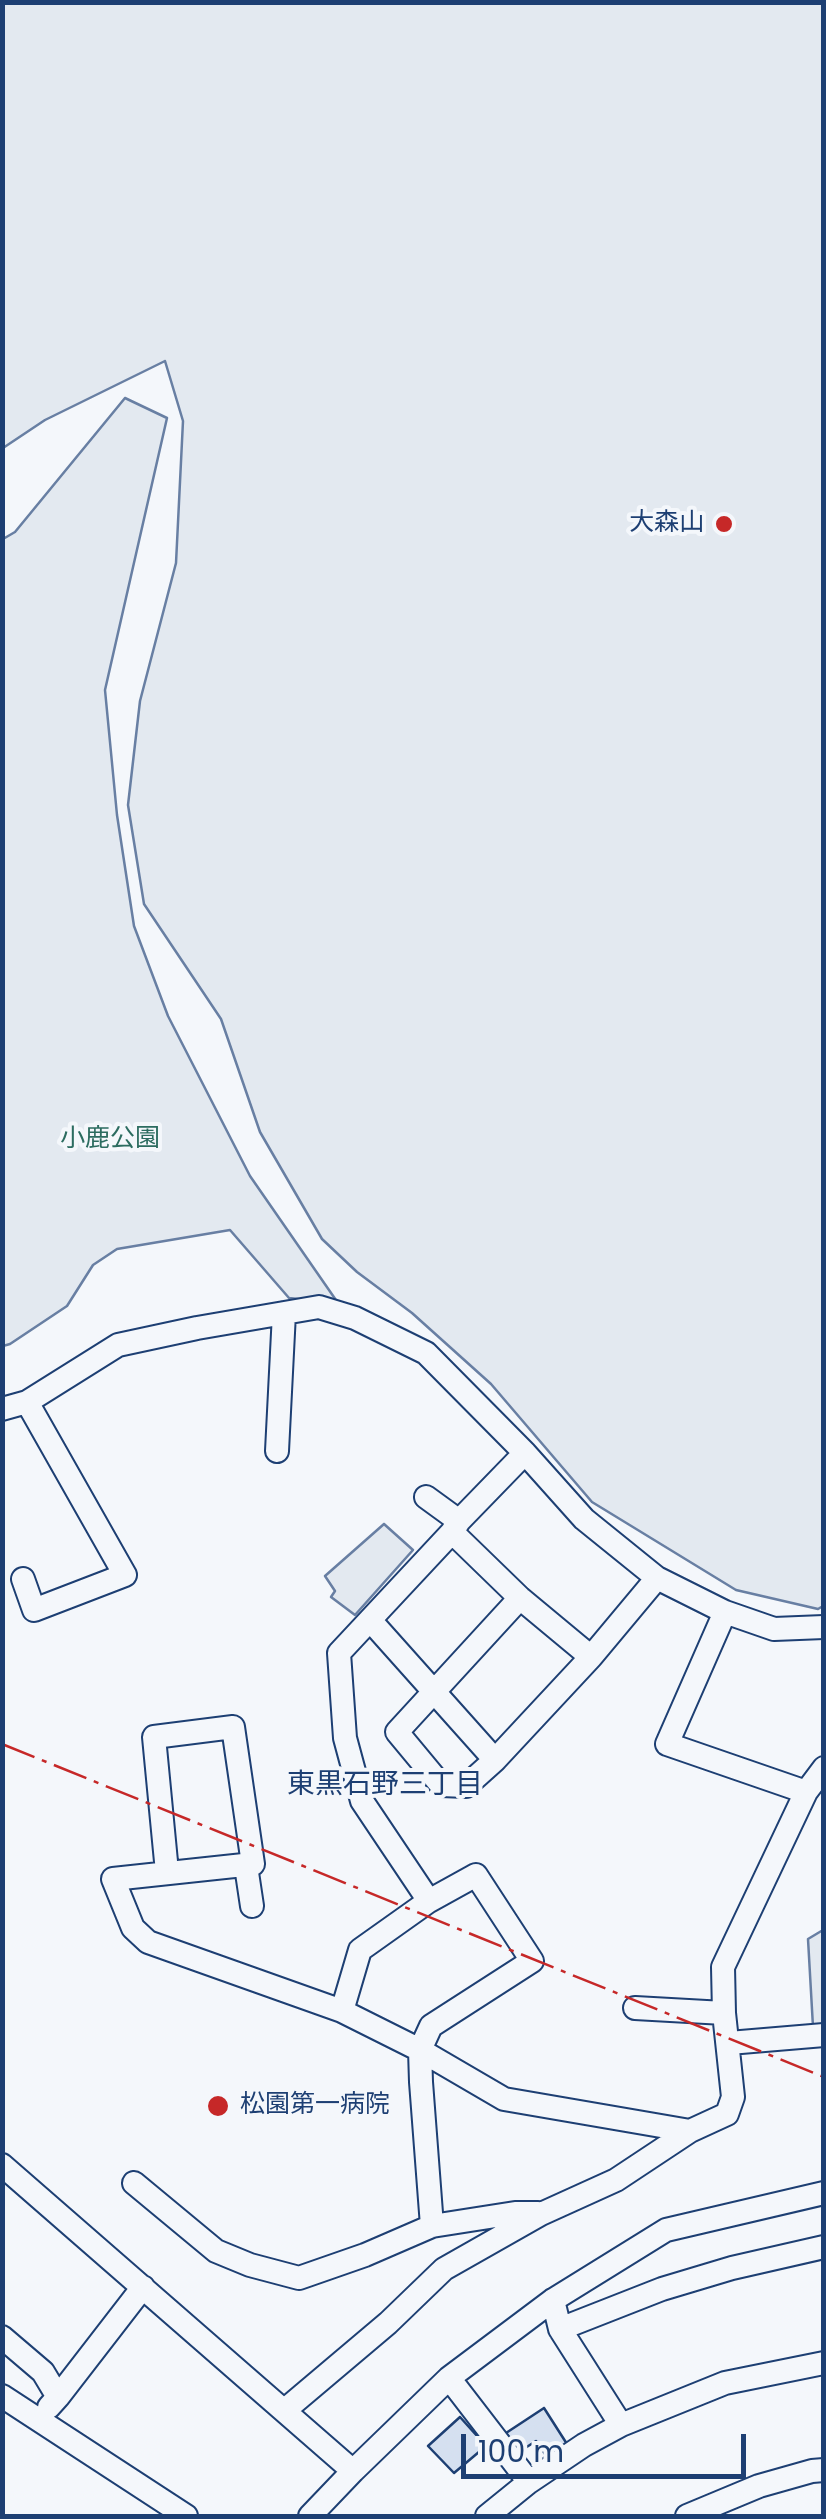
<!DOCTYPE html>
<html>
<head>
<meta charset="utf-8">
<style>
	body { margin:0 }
	#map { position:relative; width:826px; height:2519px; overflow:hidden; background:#f4f7fb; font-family:Poppins,sans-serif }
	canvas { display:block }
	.frame { position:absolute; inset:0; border:5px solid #1d3f73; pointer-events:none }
	.scale { position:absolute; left:461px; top:2434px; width:285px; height:45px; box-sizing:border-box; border:5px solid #1d3f73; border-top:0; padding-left:12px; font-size:30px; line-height:35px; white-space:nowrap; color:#1d3f73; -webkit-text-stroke:8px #f4f7fb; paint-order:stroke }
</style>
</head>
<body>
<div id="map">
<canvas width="826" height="2519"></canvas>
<div class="frame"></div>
<div class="scale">100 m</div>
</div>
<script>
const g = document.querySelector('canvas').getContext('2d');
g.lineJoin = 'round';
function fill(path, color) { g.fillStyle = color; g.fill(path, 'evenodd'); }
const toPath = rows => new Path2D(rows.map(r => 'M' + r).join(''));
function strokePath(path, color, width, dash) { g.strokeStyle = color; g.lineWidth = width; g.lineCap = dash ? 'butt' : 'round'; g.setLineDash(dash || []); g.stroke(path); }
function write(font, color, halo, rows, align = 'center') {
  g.font = font + ' Poppins,"Noto Sans JP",sans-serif'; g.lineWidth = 8; g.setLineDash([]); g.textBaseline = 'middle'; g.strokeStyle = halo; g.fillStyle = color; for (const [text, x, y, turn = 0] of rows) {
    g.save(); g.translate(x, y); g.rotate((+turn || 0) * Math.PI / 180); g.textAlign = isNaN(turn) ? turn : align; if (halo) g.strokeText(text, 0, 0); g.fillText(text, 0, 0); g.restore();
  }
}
const green = toPath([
	[3,2,823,3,823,1606,818,1609,736,1590,592,1502,491,1384,412,1313,357,1272,322,1239,260,1132,221,1019,144,904,128,805,140,701,176,563,183,421,165,361,45,420,3,448,3,2],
	[125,398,167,418,105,690,117,815,134,926,168,1016,250,1176,338,1303,289,1298,230,1230,117,1249,93,1265,67,1306,10,1344,3,1346,3,539,15,532,125,398],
	[384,1524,413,1550,355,1615,331,1597,335,1591,325,1576,384,1524],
	[823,1930,823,2026,813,2027,808,1939,823,1930]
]);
fill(green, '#e3e9f0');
strokePath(green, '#687fa3', 2.5);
const building = toPath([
	[544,2408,567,2444,547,2457,536,2441,519,2452,506,2433,544,2408],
	[460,2417,486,2446,454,2473,428,2446,460,2417]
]);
fill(building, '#d5e0f0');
strokePath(building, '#1d3f73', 2.5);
const minor = toPath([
	[2,1409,27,1402,118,1345,197,1328,319,1307,355,1318,426,1353,525,1453,584,1519,657,1578,725,1612,774,1629,824,1627],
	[277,1451,284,1313],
	[426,1497,459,1521],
	[452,1532,520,1598,591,1657],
	[23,1579,34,1610,125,1575,27,1402],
	[520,1598,397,1732,441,1785,466,1786,495,1760,591,1657,657,1578],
	[725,1612,667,1744,806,1792],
	[370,1620,495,1760],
	[246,1866,252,1906],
	[167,1872,154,1737,233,1727,253,1864,113,1879,133,1928,148,1942,342,2011,420,2050,504,2099,690,2131],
	[429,1901,362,1801,345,1738,339,1653,452,1532,459,1521,525,1453],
	[635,2008,724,2013],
	[342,2011,360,1950,429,1901,476,1875,532,1961,431,2026,420,2050,421,2082,432,2226],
	[729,2043,824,2035],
	[2,2165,353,2471],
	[134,2183,216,2251,250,2265,299,2278,365,2255,432,2226,515,2213,538,2213],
	[553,2300,560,2329,662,2289,732,2268,824,2247],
	[560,2329,621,2425],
	[2,2337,43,2372,58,2397,49,2407],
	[449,2378,529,2482],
	[2,2396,186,2516],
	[58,2397,143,2287],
	[285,2410,388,2323,444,2269,541,2214,616,2180,690,2131,727,2114,733,2097,724,2013,723,1967,806,1792,824,1768],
	[310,2516,353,2471,449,2378,553,2300,666,2230,824,2193],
	[487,2516,529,2482,584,2445,621,2425,725,2383,824,2363],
	[687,2516,759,2486,812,2471,824,2470]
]);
strokePath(minor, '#1d3f73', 26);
strokePath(minor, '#f4f7fb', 22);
strokePath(toPath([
	[2,1744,824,2077]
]), '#c62828', 2.5, [35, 8, 5, 8]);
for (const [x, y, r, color] of [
	[724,524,10,"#c62828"],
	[218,2106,12,"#c62828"]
]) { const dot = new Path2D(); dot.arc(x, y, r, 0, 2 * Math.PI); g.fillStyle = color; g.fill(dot); strokePath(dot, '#f4f7fb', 4); }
write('25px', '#1d3f73', '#f4f7fb', [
	["大森山",704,524],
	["松園第一病院",240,2106,"left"]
], 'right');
write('25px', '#2c6c60', '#f4f7fb', [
	["小鹿公園",110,1140]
]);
write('28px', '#1d3f73', '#f4f7fb', [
	["東黒石野三丁目",385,1786]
]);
</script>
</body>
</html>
